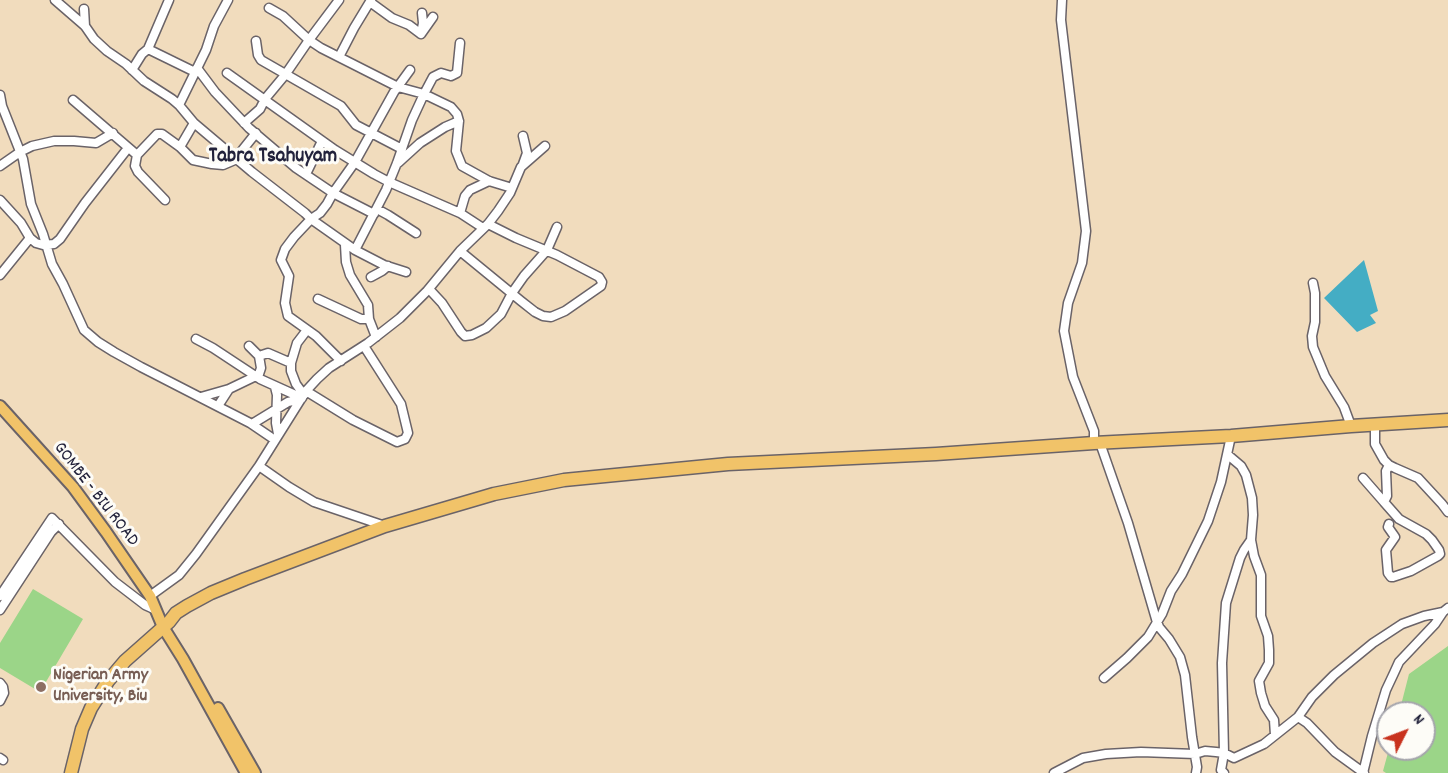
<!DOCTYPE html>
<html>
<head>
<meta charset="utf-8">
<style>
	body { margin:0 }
	#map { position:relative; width:1448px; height:773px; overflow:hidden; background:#f1dcbd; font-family:Dekko,sans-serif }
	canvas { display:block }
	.north { position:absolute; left:1376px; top:701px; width:60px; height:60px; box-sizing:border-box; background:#fdfcf7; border:2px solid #a5a5ac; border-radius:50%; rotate:48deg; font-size:16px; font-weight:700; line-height:24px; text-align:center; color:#22223b }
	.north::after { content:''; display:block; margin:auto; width:21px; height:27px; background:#c8321e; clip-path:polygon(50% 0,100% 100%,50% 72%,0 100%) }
</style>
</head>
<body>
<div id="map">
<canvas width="1448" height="773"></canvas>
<div class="north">N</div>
</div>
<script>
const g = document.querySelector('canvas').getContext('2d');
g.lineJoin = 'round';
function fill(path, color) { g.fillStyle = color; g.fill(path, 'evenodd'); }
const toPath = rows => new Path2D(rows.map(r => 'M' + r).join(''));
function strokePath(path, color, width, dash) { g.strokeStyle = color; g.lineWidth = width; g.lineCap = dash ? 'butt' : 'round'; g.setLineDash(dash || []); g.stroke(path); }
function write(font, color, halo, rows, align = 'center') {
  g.font = font + ' Dekko,sans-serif'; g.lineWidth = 6; g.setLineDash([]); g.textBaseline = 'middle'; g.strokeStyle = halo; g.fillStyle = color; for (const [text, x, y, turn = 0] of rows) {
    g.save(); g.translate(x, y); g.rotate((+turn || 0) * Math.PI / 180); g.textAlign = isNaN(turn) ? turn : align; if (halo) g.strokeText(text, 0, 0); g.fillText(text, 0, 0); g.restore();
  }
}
fill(toPath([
	[33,589,83,619,40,692,0,668,0,643],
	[1448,646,1448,773,1386,773,1383,771,1389,749,1424,749,1424,713,1399,713,1409,674]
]), '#9bd588');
fill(toPath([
	[1364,260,1378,311,1370,315,1376,323,1357,332,1324,298]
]), '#44adc4');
const minor = toPath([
	[55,0,85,26,94,39,107,51,126,64,144,81,172,99,179,105,194,123,252,172,305,213,311,219,355,250,384,265,406,272],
	[1062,0,1061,20,1086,231,1082,263,1068,303,1064,331,1073,377,1094,431,1094,443],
	[370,2,392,18,409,25,421,34],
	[269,8,283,16,309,40,321,48,398,87,424,94,451,107,457,114,459,121,456,151,462,166,489,181,512,188],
	[84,9,85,26],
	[422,13,423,23,421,34,433,17],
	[256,41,258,55,261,60,341,106,356,125,402,149],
	[148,49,195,72],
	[339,57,354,28,371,0],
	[197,68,215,92,249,128,296,168,333,193,374,214],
	[132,70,142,54,148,49,169,0],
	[227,73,335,150,374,174,389,182,460,213,483,228],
	[0,95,2,106,23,159,31,204,43,234,52,264,63,284,84,330,98,342,114,352,141,367,250,423,275,440],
	[73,100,137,155],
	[179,105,206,50,214,26,228,0],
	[244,123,260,109,265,99,285,75,309,40,339,0],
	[180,147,194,123],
	[236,158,256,133],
	[398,163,420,143,445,127,459,121],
	[523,164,527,153,523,136],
	[0,166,20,152,32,146,54,141,74,141,96,143,113,133],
	[306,174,322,141],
	[0,200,21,223,30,238,36,243,43,245,54,244,60,239,85,203,128,148],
	[165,200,138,172,135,166,137,155,157,134,162,134,180,147,193,160,212,164,223,165,237,159],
	[377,209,388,215,416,233],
	[460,213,465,196,470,190,489,181],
	[345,245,346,262,350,275,368,305,369,319,376,337],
	[355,250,386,190,397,163,412,120,424,94,433,77,441,73,451,76,457,73,460,43],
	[460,251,521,301,535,312,543,316,551,317,565,311,601,286,602,282,599,277,557,255,516,238,488,224],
	[0,275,30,238],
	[371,277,382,271,388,266],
	[1313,283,1315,293,1315,322,1312,336,1313,347,1325,376,1344,407,1351,426],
	[429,289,442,303,461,332,465,336,472,335,486,328,501,314,512,293,524,276,547,250,557,227],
	[318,299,361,319,369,319],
	[196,339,213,348,260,379,302,398],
	[249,346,259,356,268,353,291,363],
	[341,361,316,336,288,316,285,303,289,276,281,260,285,249,294,237,311,219,320,213,327,204,333,193,355,162,394,92,410,70],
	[275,387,277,395,276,423,278,434],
	[306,391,353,420,397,442,405,439,408,433,401,404,364,346],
	[304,395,296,384,291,371,291,363,297,343,307,330],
	[201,397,229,389],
	[218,406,229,389,256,376,259,374,261,368,259,356],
	[252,424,288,402,301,399],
	[1375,424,1375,444,1384,460,1389,465,1395,468,1418,478,1442,504,1448,512],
	[1100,443,1128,523,1156,619,1159,627,1169,639,1180,657,1185,675,1192,737,1197,767,1196,773],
	[1228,455,1241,466,1246,475,1252,498,1253,515,1251,540,1254,556,1261,575,1261,616,1268,636,1269,650,1269,663,1259,681,1261,693,1265,706,1274,720,1275,735],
	[259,466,289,487,314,502,385,526],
	[1363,478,1384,502,1387,496,1386,471,1389,465],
	[1384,502,1399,519,1426,534,1432,540,1439,550,1440,554,1438,556,1411,571,1393,577,1391,577,1388,573,1386,550,1395,537,1388,527,1389,524],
	[0,596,52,518,115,582,145,605,156,610],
	[150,596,179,575,196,554,259,466,306,391,317,379,329,368,368,343,400,318,427,291,460,251,488,224,498,211,510,193,521,167,545,146],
	[0,610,51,532,59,524],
	[1104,678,1127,658,1148,637,1162,614,1171,591,1182,574,1208,521,1221,482,1231,436],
	[0,683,3,687,4,693,0,701],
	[1298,717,1307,723,1335,752,1364,773],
	[0,758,3,760],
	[1054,773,1083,758,1106,754,1141,752,1195,754,1205,751,1216,752,1224,753,1234,758,1264,744,1298,717,1312,697,1334,675,1373,643,1402,624,1424,616,1443,612,1448,608],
	[1224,773,1221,770,1224,753,1222,663,1226,603,1240,558,1244,550,1251,540],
	[1363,773,1372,736,1386,690,1394,673,1399,662,1435,624,1443,612]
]);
const major = toPath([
	[0,406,73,487,106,532,150,596,163,627,183,659,246,773],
	[218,708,255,773]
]);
const highway = toPath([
	[71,773,82,729,91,708,108,681,125,661,169,622,176,613,187,606,211,593,245,579,385,526,494,494,564,480,728,464,936,454,1094,443,1231,436,1351,426,1448,420]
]);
strokePath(minor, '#6a6368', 11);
strokePath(major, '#6a6368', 14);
strokePath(highway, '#6a6368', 15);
strokePath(minor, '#fff', 8);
strokePath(major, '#f1c369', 10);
strokePath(highway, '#f1c369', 12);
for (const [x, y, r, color] of [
	[41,687,6,"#8d6e63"]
]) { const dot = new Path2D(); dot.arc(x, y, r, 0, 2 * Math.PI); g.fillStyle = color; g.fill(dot); strokePath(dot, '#fdfcf7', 2); }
write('18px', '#22223b', '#fdfcf7', [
	["GOMBE - BIU ROAD",95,495,52]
]);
write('bold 18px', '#785e54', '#fdfcf7', [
	["Nigerian Army",53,677],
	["University, Biu",53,698]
], 'left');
write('bold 21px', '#22223b', '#fdfcf7', [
	["Tabra Tsahuyam",273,158]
]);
</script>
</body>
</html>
